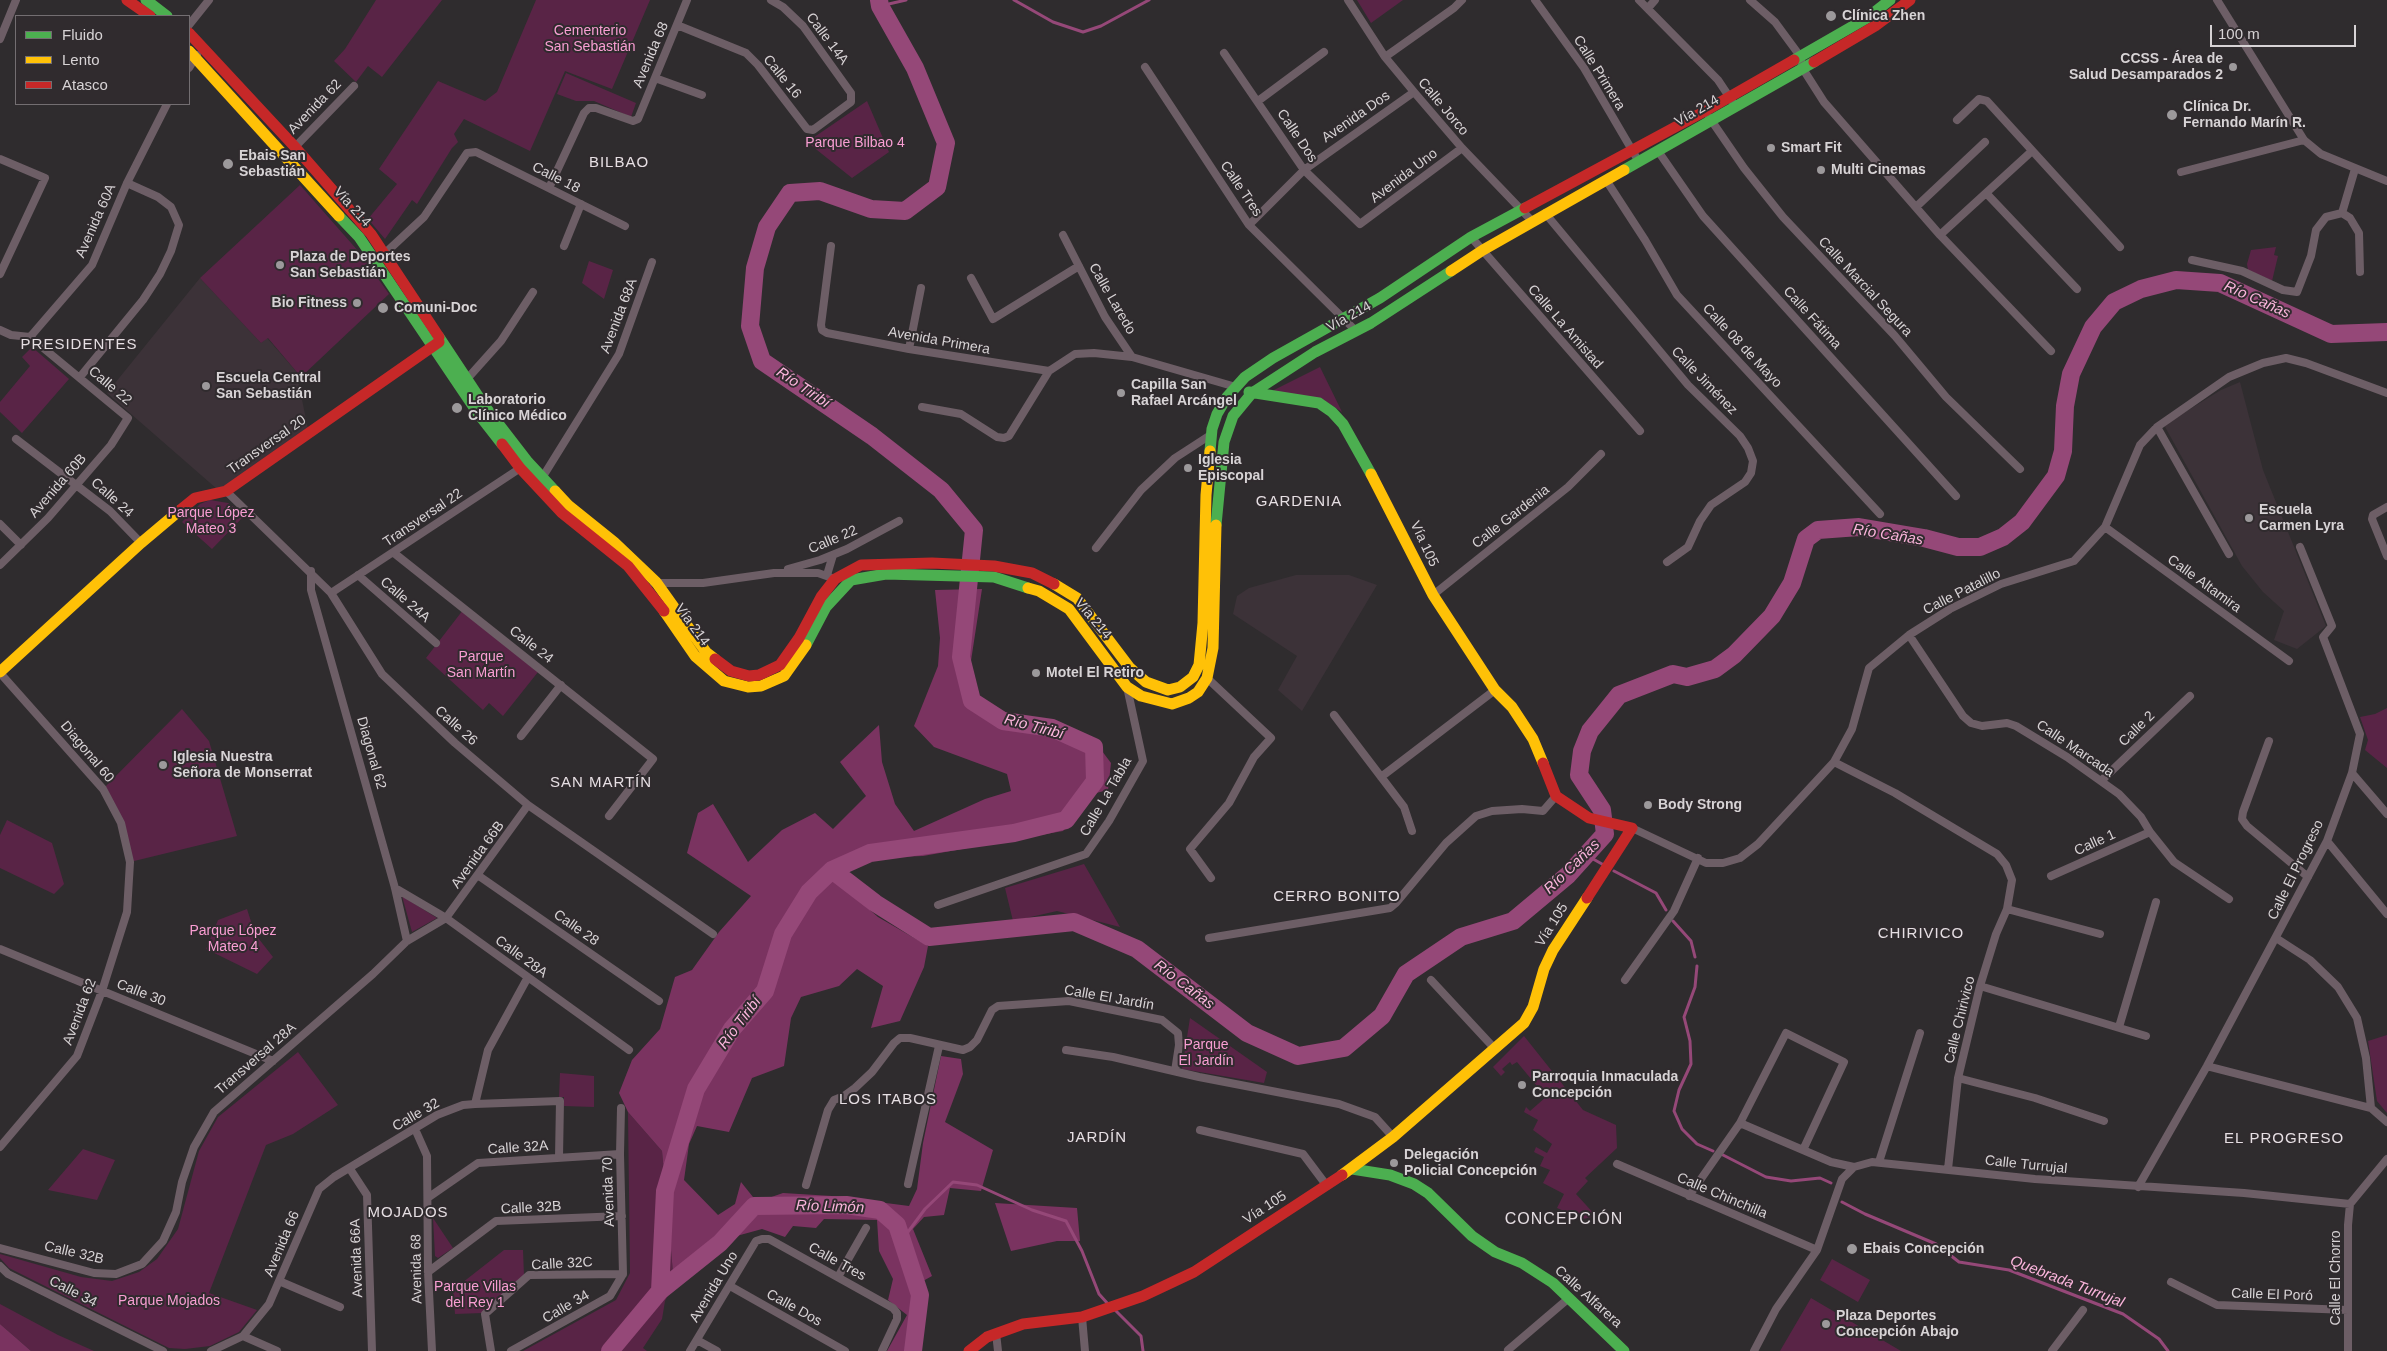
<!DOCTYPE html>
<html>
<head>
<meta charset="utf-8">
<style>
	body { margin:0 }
	#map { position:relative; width:2387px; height:1351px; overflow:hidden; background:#2f2c2e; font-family:Helvetica,sans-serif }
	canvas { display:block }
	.legend { position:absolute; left:15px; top:15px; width:175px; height:90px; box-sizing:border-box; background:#302b2e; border:1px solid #736e71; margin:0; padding:6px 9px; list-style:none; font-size:15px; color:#d7d3d5 }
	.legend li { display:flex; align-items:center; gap:10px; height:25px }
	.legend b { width:25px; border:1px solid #736e71 }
	.scale { position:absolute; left:2210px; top:25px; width:146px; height:22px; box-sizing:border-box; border:2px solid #d7d3d5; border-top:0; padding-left:6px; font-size:15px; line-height:18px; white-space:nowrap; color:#d7d3d5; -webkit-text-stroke:4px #302b2e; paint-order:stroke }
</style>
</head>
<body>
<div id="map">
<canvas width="2387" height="1351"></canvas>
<ul class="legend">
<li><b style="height:6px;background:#4caf50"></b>Fluido</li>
<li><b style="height:6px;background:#ffc107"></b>Lento</li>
<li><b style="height:6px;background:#c62828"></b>Atasco</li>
</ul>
<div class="scale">100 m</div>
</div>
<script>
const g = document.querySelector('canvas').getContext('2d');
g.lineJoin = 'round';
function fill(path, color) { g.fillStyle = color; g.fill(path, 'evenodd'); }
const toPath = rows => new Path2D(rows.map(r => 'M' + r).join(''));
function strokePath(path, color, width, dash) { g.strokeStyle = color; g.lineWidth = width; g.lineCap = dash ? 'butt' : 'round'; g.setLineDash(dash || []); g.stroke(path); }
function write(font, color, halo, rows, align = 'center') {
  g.font = font + ' Helvetica,sans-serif'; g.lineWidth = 4; g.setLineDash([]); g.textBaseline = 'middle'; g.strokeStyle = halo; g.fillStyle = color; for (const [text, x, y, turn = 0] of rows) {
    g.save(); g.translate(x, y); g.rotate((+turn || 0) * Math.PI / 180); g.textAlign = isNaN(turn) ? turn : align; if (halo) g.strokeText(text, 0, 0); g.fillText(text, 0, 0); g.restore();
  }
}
fill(toPath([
	[200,278,261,343,267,338,301,377,298,380,308,429,226,486,217,489,107,393],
	[2240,382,2263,470,2326,626,2297,649,2274,640,2284,611,2263,592,2242,566,2164,425,2221,390],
	[1296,575,1349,575,1377,585,1302,711,1278,690,1297,656,1233,614,1237,596,1249,588]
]), '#3c3238');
fill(toPath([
	[376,0,442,0,382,77,368,66,356,82,334,61,345,49],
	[536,0,650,0,612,89,565,71,530,151,464,119,454,134,458,142,452,148,417,204,412,200,385,239,368,219,397,184,379,169,438,81,485,101,497,92],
	[1357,0,1403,0,1371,23],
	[566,73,636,103,631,117,594,101,576,101,557,94],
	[867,101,889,152,852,178,807,142],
	[300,185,359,252,389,294,301,377,268,338,261,343,200,278],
	[2276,247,2274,255,2278,256,2272,281,2248,270,2247,264,2251,250],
	[589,261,613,270,604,299,582,283],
	[32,347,69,379,22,433,0,412,0,402,30,366,22,357],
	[1320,367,1342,412,1324,400,1272,391],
	[210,500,228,503,245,515,212,549,182,522,200,504],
	[463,610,538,672,503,716,489,703,483,710,426,658],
	[2387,708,2387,768,2365,750,2368,740,2360,717,2375,714],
	[182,709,209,741,237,836,130,862,121,823,103,789],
	[7,820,52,843,64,884,54,894,0,868,0,835],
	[1084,864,1120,927,1057,911,1013,921,1005,888],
	[402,896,437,918,412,932],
	[247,909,255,934,273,957,257,974,206,949,218,920],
	[1190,1018,1267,1072,1264,1083,1182,1069],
	[2387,1035,2387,1113,2377,1101,2368,1041],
	[1524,1036,1583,1110,1616,1125,1617,1148,1585,1178,1588,1181,1576,1194,1596,1216,1583,1219,1557,1208,1564,1194,1543,1183,1550,1170,1540,1166,1544,1157,1534,1152,1536,1147,1547,1153,1552,1144,1533,1130,1538,1120,1524,1112,1526,1107,1530,1111,1546,1097,1517,1062,1512,1065,1510,1062,1502,1069,1505,1072,1501,1076,1493,1067],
	[298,1052,338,1105,293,1134,266,1145,209,1293,257,1310,239,1332,210,1346,185,1349,169,1348,9,1268,0,1258,0,1254,81,1277,112,1281,139,1272,157,1259,178,1229,199,1151,218,1117],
	[560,1073,594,1076,594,1107,564,1106,564,1097,559,1097],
	[628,1112,662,1151,674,1284,665,1301,662,1319,643,1348,647,1351,523,1351,616,1300,630,1273],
	[83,1149,115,1160,97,1200,48,1190],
	[433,1218,453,1248,438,1258,435,1256],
	[504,1250,523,1250,524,1276,483,1313,455,1314,453,1290],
	[1832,1259,1870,1280,1858,1302,1820,1280],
	[1811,1298,1901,1351,1780,1351],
	[0,1304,58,1335,94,1351,31,1351,0,1324]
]), '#592446');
fill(toPath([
	[982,589,965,700,1007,716,1069,731,1099,747,1111,763,1108,790,1096,793,1063,831,923,856,838,859,848,891,878,917,928,946,924,967,900,1021,871,1028,883,986,857,969,839,986,801,997,791,1018,784,1066,752,1078,729,1132,697,1126,689,1144,684,1180,718,1215,735,1204,741,1182,757,1202,783,1193,832,1196,909,1206,917,1189,923,1143,941,1056,961,1059,963,1074,945,1122,993,1150,981,1191,950,1188,944,1215,924,1217,913,1229,932,1276,914,1286,924,1309,918,1329,906,1347,908,1351,887,1351,907,1315,888,1300,893,1279,879,1251,877,1220,824,1219,816,1228,793,1226,785,1237,762,1229,733,1237,674,1284,662,1151,628,1112,619,1093,632,1060,660,1029,675,977,692,970,719,932,751,896,687,853,698,813,713,804,748,862,782,830,815,813,833,829,866,796,840,762,879,725,882,762,895,804,914,831,985,799,1011,791,1007,774,934,747,914,726,938,666,940,638,935,590],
	[995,1203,1077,1208,1080,1241,1057,1241,1011,1251],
	[0,1324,31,1351,0,1351]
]), '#7a3360');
strokePath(toPath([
	[1014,0,1053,22,1083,32,1101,26,1149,0],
	[880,6,906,0],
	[1586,855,1602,864],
	[1614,871,1656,893,1666,910],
	[1673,921,1691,941,1695,957],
	[1697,966,1695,987,1684,1017,1690,1041,1691,1064,1679,1090,1674,1111,1682,1129,1697,1144,1713,1151],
	[1723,1155,1766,1177,1791,1181,1820,1178,1831,1183],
	[1842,1202,1865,1214,1936,1244,1959,1262,2009,1270,2123,1314,2159,1339,2168,1351],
	[902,1240,925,1209,953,1182,977,1185,1032,1210,1066,1221,1082,1251,1099,1294,1108,1304],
	[1113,1308,1141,1336,1143,1351]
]), '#954878', 3);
strokePath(toPath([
	[832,870,875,903,929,937,1074,922,1137,949,1247,1033,1298,1056,1344,1048,1382,1016,1406,974,1461,937,1513,921,1568,875,1605,834,1602,810,1579,775,1582,751,1590,731,1619,695,1673,674,1687,677,1715,669,1734,655,1772,616,1792,583,1806,539,1818,530,1859,527,1924,538,1958,547,1980,547,2003,537,2022,522,2056,476,2063,451,2065,406,2071,374,2093,327,2114,302,2141,289,2176,280,2220,283,2331,334,2387,332],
	[660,1291,665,1191,696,1089,732,1029,765,991,783,934,809,892,832,870,870,853,1014,833,1066,820,1095,781,1094,747,1052,728,1003,721,972,701,961,657,974,530,941,490,872,436,762,361,750,326,755,268,767,227,790,193,820,191,871,209,905,211,937,187,946,143,915,68,880,6,879,0],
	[610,1351,660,1291,720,1243,754,1206,846,1205,880,1210,897,1225,920,1295,913,1351]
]), '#954878', 18);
strokePath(toPath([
	[1348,0,1385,57,1414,92,1462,148,1532,221],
	[1535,0,1584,68,1639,162],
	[1639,0,1718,80,1732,101],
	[1750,0,1775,22,1800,56,1803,69,1824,102,1940,235,2051,351],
	[2217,0,2304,140,2321,154,2387,181],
	[1648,8,1655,0],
	[189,25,209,0],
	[677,25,746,53,758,65,807,129,813,130,851,102,851,93,803,26,783,7,771,0],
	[0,39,16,0],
	[1224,53,1304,170,1360,224,1462,148],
	[1385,57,1454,8,1462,0],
	[1145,67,1249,225,1356,331],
	[189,68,197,55],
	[655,78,702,95],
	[1258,101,1324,52],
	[1709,117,1744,168,1783,217,1895,336,1946,397,2020,469],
	[1957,120,1979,99,1987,101,2120,247],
	[295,147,354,86],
	[1658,151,1703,216,1956,496],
	[0,159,45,178,0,274],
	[2181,172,2304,140],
	[1606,180,1645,240,1677,295,1880,514],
	[549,188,584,113,589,108,596,108,633,121,638,119,687,0],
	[1987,194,2077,289],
	[1916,207,1985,142],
	[1545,213,1688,385,1740,436,1748,448,1753,461,1751,473,1745,482,1711,505,1700,521,1688,547,1667,562],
	[2342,213,2350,218,2359,233,2360,272],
	[1249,225,1304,170,1414,92],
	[1063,235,1105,317,1132,357,1236,387],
	[1940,235,2032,151],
	[1471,237,1640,431],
	[564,246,581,204],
	[831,246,821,325,822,330,827,333,909,349,1049,371,1075,354,1094,353,1132,357],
	[382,256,424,217,467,153,476,152,625,226],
	[2192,260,2242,271,2283,290,2297,292,2311,256,2316,230,2326,217,2342,213,2355,169],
	[971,278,993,319,1079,266],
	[0,330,11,335,30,337,128,418,111,445,48,518,0,565],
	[30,337,92,265,127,183,167,104],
	[909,349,921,288],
	[80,377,143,300,160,274,171,251,179,225,171,207,158,197,127,183],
	[467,379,501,341,533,292],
	[922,407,961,414,997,437,1004,438,1009,436,1049,371],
	[2157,427,2229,554],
	[16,439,110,511,141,543],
	[542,478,619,354,652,262],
	[226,491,331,593,382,674,455,743,528,805,713,934],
	[2387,507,2373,515,2372,519,2387,556],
	[0,524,21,545],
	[2105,527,2289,661],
	[1096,548,1141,490,1175,458,1212,434],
	[394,553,653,759,609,816],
	[788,569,820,560,847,549,899,521],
	[311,571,311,590,395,888,407,941],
	[358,575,436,643],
	[827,575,833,555],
	[654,583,703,583,774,573,818,573,835,579],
	[331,593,522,467],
	[1433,595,1568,487,1601,454],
	[1909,635,1963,716,1971,723,1982,726,2007,723,2016,726,2067,757,2119,794,2141,817,2150,832,2174,862,2229,899],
	[0,673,103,789,121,823,130,862,127,912,102,991,77,1056,0,1147],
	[1207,678,1271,738,1254,757,1229,803,1190,849,1211,878],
	[1334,715,1404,807,1412,831],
	[521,736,561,685],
	[2269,741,2243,812,2242,819,2247,826,2308,877],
	[1834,762,1895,793,1997,854,2006,865,2012,880,2007,909,1996,934,1980,986,1958,1078,1948,1169],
	[2352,773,2387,814],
	[1381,777,1495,690],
	[2102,780,2190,696],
	[1632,828,1706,863,1723,863,1740,858,1758,844,1834,762,1852,729,1869,668,1909,635,1950,609,2001,584,2074,561,2105,527,2140,445,2157,427,2229,377,2263,363,2286,358,2306,363,2387,393],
	[2327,841,2387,914],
	[479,876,659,1001],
	[2051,876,2150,832],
	[395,888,446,918,629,1050],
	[938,905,1086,854,1109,821,1143,761,1127,687],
	[2007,909,2100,934],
	[1209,938,1390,908,1396,903,1446,843,1476,816,1492,811,1522,809,1543,811,1556,796],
	[2276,938,2310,960,2338,987,2357,1018,2366,1058,2371,1108,2387,1122],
	[0,949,273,1061],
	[1431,980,1495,1049],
	[1625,980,1674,911,1698,858],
	[1980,986,2146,1036],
	[2119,1027,2156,902],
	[1066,1050,1113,1057,1199,1077,1339,1104,1375,1117,1393,1137],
	[2207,1066,2371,1108],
	[1958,1078,2035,1098,2104,1121],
	[475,1104,488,1050,528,977],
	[1740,1123,1803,1150],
	[415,1129,427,1156,428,1272,432,1351],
	[1200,1130,1303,1154,1327,1186],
	[1879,1162,1920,1033],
	[1617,1164,1817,1250],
	[350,1169,367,1195,372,1351],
	[908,1184,939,1046],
	[806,1185,828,1110,834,1100,844,1096,855,1088,872,1072,894,1043,900,1038,910,1038,963,1050,970,1047,977,1040,992,1010,998,1006,1069,1001,1162,1020,1178,1033,1179,1045,1175,1071],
	[2138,1187,2207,1066,2327,841,2352,773,2360,734,2323,637,2332,626,2300,547],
	[1689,1196,1740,1123,1786,1033,1844,1062,1803,1150,1831,1162,1854,1167],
	[429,1197,478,1163,620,1154],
	[0,1248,94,1273,116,1274,142,1264,163,1241,176,1212,182,1182,194,1147,214,1112,373,974,407,941,446,918,528,805],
	[0,1266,8,1274,163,1351],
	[428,1272,496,1221,622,1216],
	[838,1277,866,1228],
	[279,1281,340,1307],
	[2171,1282,2217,1305,2348,1310],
	[730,1286,845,1351],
	[1082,1317,1085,1351],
	[996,1333,998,1351],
	[243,1336,277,1351],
	[697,1340,717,1351],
	[1508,1350,1569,1298],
	[211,1351,243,1336,269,1304,319,1189,334,1177,437,1115,463,1105,475,1104,560,1101,559,1157],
	[491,1351,485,1314,529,1275,623,1274],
	[511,1351,610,1296,623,1274,620,1154,621,1108],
	[690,1351,756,1241,762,1239,769,1239,893,1308,897,1313,897,1319,882,1351],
	[1754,1351,1776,1309,1817,1250,1842,1179,1854,1167,1872,1162,2035,1179,2244,1193,2350,1204,2387,1159],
	[2052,1351,2083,1310],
	[2348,1351,2348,1225,2350,1204]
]), '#6d5e66', 8);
strokePath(toPath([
	[146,0,167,16],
	[1794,60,1867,18,1890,0],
	[1624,170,1814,62],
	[339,216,359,237,477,412,502,444],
	[439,337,484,405,528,462,555,491],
	[1249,392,1319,403,1332,412,1343,424,1371,474],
	[1210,451,1212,429,1217,414,1227,397,1245,377,1273,358,1380,298,1471,237,1525,208],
	[1216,525,1224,442,1233,416,1252,393,1315,352,1371,323,1451,271],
	[806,645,826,607,851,580,886,574,994,577,1028,588],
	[1352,1169,1390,1175,1414,1184,1428,1193,1472,1236,1495,1252,1522,1263,1553,1283,1624,1351]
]), '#4caf50', 11);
strokePath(toPath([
	[189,51,339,216],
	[1451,271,1483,250,1624,170],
	[1371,474,1433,595,1495,690,1512,707,1533,739,1543,763],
	[555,491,568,505,614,542,656,582,706,652,715,659],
	[1054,584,1077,598,1130,668,1146,682,1168,690,1180,687,1193,677,1199,665,1203,623,1206,495,1210,451],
	[1028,588,1039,591,1069,609,1127,687,1141,696,1172,704,1189,698,1198,692,1207,678,1213,648,1216,525],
	[664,611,695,656,724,681,748,687,761,686,784,676,806,645],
	[0,672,141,543,179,511],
	[1342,1175,1393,1137,1524,1023,1533,1007,1544,969,1553,950,1587,898]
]), '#ffc107', 11);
strokePath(toPath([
	[127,0,150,16],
	[189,33,295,147,371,234,439,337],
	[1814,62,1875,26,1910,0],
	[1525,208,1705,111,1794,60],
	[502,444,520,468,562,513,628,566,664,611],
	[179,511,195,498,226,491,439,342],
	[715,659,731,671,749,676,759,675,780,665,799,638,821,597,835,579,861,565,932,563,994,566,1032,573,1054,584],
	[1543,763,1556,796,1589,818,1632,828,1587,898],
	[969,1351,987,1337,1023,1324,1082,1317,1143,1296,1194,1272,1342,1175]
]), '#c62828', 11);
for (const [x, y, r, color] of [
	[1831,16,6,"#9c999b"],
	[2233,67,5,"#9c999b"],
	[2172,115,6,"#9c999b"],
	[1771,148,5,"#9c999b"],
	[228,164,6,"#9c999b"],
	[1821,170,5,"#9c999b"],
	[280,265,5,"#9c999b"],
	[357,303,5,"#9c999b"],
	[383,308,6,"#9c999b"],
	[206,386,5,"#9c999b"],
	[1121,393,5,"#9c999b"],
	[457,408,6,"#9c999b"],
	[1188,468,5,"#9c999b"],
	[2249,518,5,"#9c999b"],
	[1036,673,5,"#9c999b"],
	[163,765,5,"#9c999b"],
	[1648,805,5,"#9c999b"],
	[1522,1085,5,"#9c999b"],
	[1394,1163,5,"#9c999b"],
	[1852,1249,6,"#9c999b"],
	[1826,1324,5,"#9c999b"]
]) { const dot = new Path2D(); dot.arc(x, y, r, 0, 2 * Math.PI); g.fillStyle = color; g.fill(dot); strokePath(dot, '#302b2e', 2); }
write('bold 14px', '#d7d3d5', '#302b2e', [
	["Clínica Zhen",1842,16],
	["CCSS - Área de",2223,59,"right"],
	["Salud Desamparados 2",2223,75,"right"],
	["Clínica Dr.",2183,107],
	["Fernando Marín R.",2183,123],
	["Smart Fit",1781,148],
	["Ebais San",239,156],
	["Sebastián",239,172],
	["Multi Cinemas",1831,170],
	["Plaza de Deportes",290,257],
	["San Sebastián",290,273],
	["Bio Fitness",347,303,"right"],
	["Comuni-Doc",394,308],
	["Escuela Central",216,378],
	["San Sebastián",216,394],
	["Capilla San",1131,385],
	["Rafael Arcángel",1131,401],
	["Laboratorio",468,400],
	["Clínico Médico",468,416],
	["Iglesia",1198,460],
	["Episcopal",1198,476],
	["Escuela",2259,510],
	["Carmen Lyra",2259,526],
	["Motel El Retiro",1046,673],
	["Iglesia Nuestra",173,757],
	["Señora de Monserrat",173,773],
	["Body Strong",1658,805],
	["Parroquia Inmaculada",1532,1077],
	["Concepción",1532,1093],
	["Delegación",1404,1155],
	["Policial Concepción",1404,1171],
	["Ebais Concepción",1863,1249],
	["Plaza Deportes",1836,1316],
	["Concepción Abajo",1836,1332]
], 'left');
write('14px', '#f99ed3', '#302b2e', [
	["Cementerio",590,31],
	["San Sebastián",590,47],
	["Parque Bilbao 4",855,143],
	["Parque López",211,513],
	["Mateo 3",211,529],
	["Parque",481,657],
	["San Martín",481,673],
	["Parque López",233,931],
	["Mateo 4",233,947],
	["Parque",1206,1045],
	["El Jardín",1206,1061],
	["Parque Villas",475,1287],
	["del Rey 1",475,1303],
	["Parque Mojados",169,1301]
]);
write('14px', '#d7d3d5', '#302b2e', [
	["Calle 14A",827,39,53],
	["Avenida 68",651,55,-67],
	["Calle Primera",1599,73,58],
	["Calle 16",782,77,51],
	["Avenida 62",315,107,-46],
	["Calle Jorco",1443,107,50],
	["Vía 214",1697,111,-30],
	["Avenida Dos",1356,117,-35],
	["Calle Dos",1297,136,56],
	["Avenida Uno",1404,176,-37],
	["Calle 18",556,178,27],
	["Calle Tres",1241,189,56],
	["Vía 214",352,207,48],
	["Avenida 60A",96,221,-66],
	["Calle Marcial Segura",1865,287,47],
	["Calle Laredo",1112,299,60],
	["Avenida 68A",619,316,-69],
	["Vía 214",1349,317,-29],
	["Calle Fátima",1812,318,48],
	["Calle La Amistad",1565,327,49],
	["Avenida Primera",939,341,10],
	["Calle 08 de Mayo",1742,346,47],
	["Calle Jiménez",1704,381,46],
	["Calle 22",110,386,40],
	["Transversal 20",267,445,-35],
	["Avenida 60B",58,486,-49],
	["Calle 24",112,498,42],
	["Calle Gardenia",1511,517,-38],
	["Transversal 22",423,518,-34],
	["Calle 22",833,540,-23],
	["Vía 105",1424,544,65],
	["Calle Altamira",2204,584,36],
	["Calle Patalillo",1962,592,-27],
	["Calle 24A",405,600,41],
	["Vía 214",1093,619,50],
	["Vía 214",692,625,54],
	["Calle 24",531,645,38],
	["Calle 26",456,726,42],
	["Calle 2",2137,729,-44],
	["Calle Marcada",2075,749,34],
	["Diagonal 60",87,752,50],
	["Diagonal 62",371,753,74],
	["Calle La Tabla",1106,797,-60],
	["Calle 1",2095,843,-24],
	["Avenida 66B",478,855,-54],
	["Calle El Progreso",2296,870,-64],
	["Vía 105",1552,925,-58],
	["Calle 28",576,928,35],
	["Calle 28A",521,957,36],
	["Calle 30",141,993,21],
	["Calle El Jardín",1109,998,10],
	["Avenida 62",80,1012,-69],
	["Calle Chirivico",1960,1020,-76],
	["Transversal 28A",256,1059,-41],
	["Calle 32",416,1115,-30],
	["Calle 32A",518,1148,-4],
	["Calle Turrujal",2026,1165,6],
	["Avenida 70",609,1192,-92],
	["Calle Chinchilla",1722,1196,23],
	["Calle 32B",531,1208,-3],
	["Vía 105",1265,1208,-33],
	["Avenida 66",282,1244,-67],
	["Calle 32B",74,1253,13],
	["Avenida 66A",357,1258,-92],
	["Calle Tres",837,1262,29],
	["Calle 32C",562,1264,-3],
	["Avenida 68",417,1269,-91],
	["Calle El Chorro",2336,1278,-90],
	["Avenida Uno",714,1287,-59],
	["Calle 34",73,1292,27],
	["Calle El Poró",2272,1295,2],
	["Calle Alfarera",1588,1297,42],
	["Calle 34",566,1307,-30],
	["Calle Dos",794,1308,29]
]);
g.letterSpacing = '1px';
write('15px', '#e6dfe3', '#302b2e', [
	["BILBAO",619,163],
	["PRESIDENTES",79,345],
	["GARDENIA",1299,502],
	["SAN MARTÍN",601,783],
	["CERRO BONITO",1337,897],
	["CHIRIVICO",1921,934],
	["LOS ITABOS",888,1100],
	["JARDÍN",1097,1138],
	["EL PROGRESO",2284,1139],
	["MOJADOS",408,1213]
]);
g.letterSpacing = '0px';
write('italic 15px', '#fbb5dc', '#302b2e', [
	["Río Cañas",2257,300,24],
	["Río Tiribí",803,388,34],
	["Río Cañas",1888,535,9],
	["Río Tiribí",1034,727,15],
	["Río Cañas",1572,867,-44],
	["Río Cañas",1184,985,37],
	["Río Tiribí",740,1023,-53],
	["Río Limón",830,1207,2],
	["Quebrada Turrujal",2067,1282,21]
]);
g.letterSpacing = '1px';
write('16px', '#e6dfe3', '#302b2e', [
	["CONCEPCIÓN",1564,1220]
]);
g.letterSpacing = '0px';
</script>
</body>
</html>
